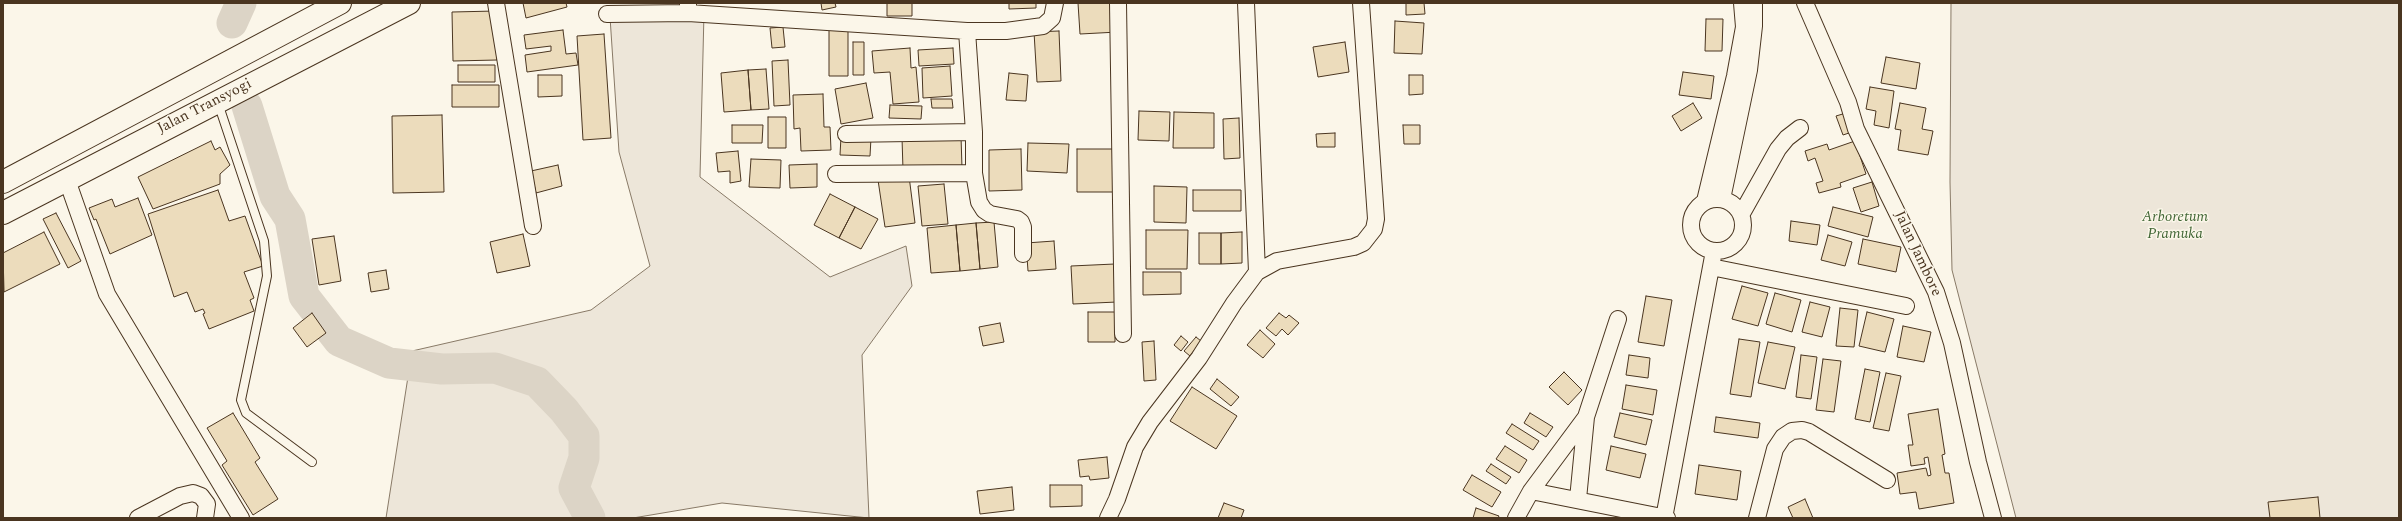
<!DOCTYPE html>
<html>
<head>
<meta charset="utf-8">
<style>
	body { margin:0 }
	#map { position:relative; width:2402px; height:521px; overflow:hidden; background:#fbf6e9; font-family:Spectral,serif }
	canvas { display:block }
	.frame { position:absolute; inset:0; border:4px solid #4a3520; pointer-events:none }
</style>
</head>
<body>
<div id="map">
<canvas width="2402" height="521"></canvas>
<div class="frame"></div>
</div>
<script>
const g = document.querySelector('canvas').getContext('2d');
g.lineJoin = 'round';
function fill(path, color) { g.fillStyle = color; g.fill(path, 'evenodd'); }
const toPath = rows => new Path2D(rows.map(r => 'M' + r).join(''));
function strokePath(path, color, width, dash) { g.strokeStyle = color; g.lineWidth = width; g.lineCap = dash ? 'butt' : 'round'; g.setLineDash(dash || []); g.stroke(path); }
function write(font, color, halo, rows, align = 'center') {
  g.font = font + ' Spectral,serif'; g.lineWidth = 3; g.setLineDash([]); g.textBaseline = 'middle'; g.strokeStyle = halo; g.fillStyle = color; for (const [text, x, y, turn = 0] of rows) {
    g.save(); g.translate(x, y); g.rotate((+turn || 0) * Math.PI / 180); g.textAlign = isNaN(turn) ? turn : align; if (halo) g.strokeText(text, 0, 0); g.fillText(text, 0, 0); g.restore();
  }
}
const green = toPath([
	[1951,3,2399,3,2399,518,2016,518,1952,270,1950,182,1951,3],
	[704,13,700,177,830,277,906,246,912,286,862,355,869,518,722,503,633,518,386,518,412,351,591,310,650,266,619,152,610,17,704,13]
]);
fill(green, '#ede6d9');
strokePath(green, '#887966', 1);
strokePath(toPath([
	[232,23,241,3],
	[247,106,275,196,290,219,304,296,339,341,389,363,442,369,495,368,537,382,564,410,584,436,584,458,574,488,590,518]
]), '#dcd4c6', 31);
const building = toPath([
	[523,3,566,3,567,7,526,18,523,3],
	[821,3,835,3,836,7,822,10,821,3],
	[887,3,912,3,912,16,887,16,887,3],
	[1009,3,1036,3,1036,8,1009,9,1009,3],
	[1078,3,1116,3,1118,32,1080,34,1078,3],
	[1406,3,1424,3,1425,14,1406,15,1406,3],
	[496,11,497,60,453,61,452,12,496,11],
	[1706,19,1723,19,1722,51,1705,51,1706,19],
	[1395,21,1424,23,1422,54,1394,53,1395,21],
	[783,27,785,47,772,48,770,28,783,27],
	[563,30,566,54,576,53,578,65,527,72,525,55,551,51,551,46,526,49,524,35,563,30],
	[829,30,848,30,848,76,829,76,829,30],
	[1059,31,1061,81,1037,82,1034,32,1059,31],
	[604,34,611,138,583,140,577,36,604,34],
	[853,42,864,42,864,75,853,75,853,42],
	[1345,42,1349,72,1318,77,1313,47,1345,42],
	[910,48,911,68,916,67,919,102,893,104,890,72,874,73,872,51,910,48],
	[953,48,954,64,919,66,918,50,953,48],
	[1886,57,1920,63,1916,89,1881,83,1886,57],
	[788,60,790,105,774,106,772,61,788,60],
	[458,65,495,65,495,82,458,82,458,65],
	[950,66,952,96,923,98,922,68,950,66],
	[766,69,769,109,751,110,748,70,766,69],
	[748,70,751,110,724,112,721,73,748,70],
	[1683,72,1714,76,1711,99,1679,95,1683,72],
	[1009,73,1028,75,1026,101,1006,100,1009,73],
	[538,75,562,75,562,96,538,97,538,75],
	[1409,75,1423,75,1423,94,1409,95,1409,75],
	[866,83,873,118,841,124,835,89,866,83],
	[452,85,499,85,499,107,452,107,452,85],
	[1870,87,1894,91,1889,128,1874,125,1876,111,1866,109,1870,87],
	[823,94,824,127,830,127,831,150,801,151,800,128,794,129,793,95,823,94],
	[931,99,952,99,953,108,932,108,931,99],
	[1693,103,1702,118,1681,131,1672,116,1693,103],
	[1900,103,1926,108,1922,129,1933,131,1928,155,1898,150,1901,130,1895,129,1900,103],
	[890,105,922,106,921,119,889,118,890,105],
	[1139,111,1170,112,1169,141,1138,140,1139,111],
	[1174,112,1214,113,1214,148,1173,148,1174,112],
	[1846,113,1852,132,1843,135,1836,116,1846,113],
	[442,115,444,192,393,193,392,116,442,115],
	[768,117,786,117,786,148,768,148,768,117],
	[1239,118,1240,158,1224,159,1223,119,1239,118],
	[732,125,763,125,762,143,732,143,732,125],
	[1403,125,1420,125,1420,144,1404,144,1403,125],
	[1335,133,1335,147,1317,147,1316,134,1335,133],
	[961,136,962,168,903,170,902,138,961,136],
	[841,137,871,138,870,156,840,155,841,137],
	[211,141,215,150,220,147,230,165,220,174,220,184,153,209,138,177,211,141],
	[1855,141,1866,174,1840,183,1841,187,1819,193,1816,183,1823,181,1815,158,1808,161,1805,151,1827,144,1829,150,1855,141],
	[1028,143,1069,144,1067,173,1027,171,1028,143],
	[1021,149,1022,190,989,191,989,150,1021,149],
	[1077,149,1113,149,1113,192,1077,192,1077,149],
	[738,151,741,181,730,183,730,171,718,172,716,153,738,151],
	[751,159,781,160,780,188,749,187,751,159],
	[817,164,817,187,790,188,789,165,817,164],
	[558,165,562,186,536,193,531,171,558,165],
	[909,176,915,223,885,227,878,180,909,176],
	[1872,182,1879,206,1861,212,1853,188,1872,182],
	[944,184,948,224,922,226,918,186,944,184],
	[1154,186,1187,187,1186,223,1154,222,1154,186],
	[218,190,229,221,245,216,263,266,244,272,254,298,250,300,254,311,209,329,203,314,205,313,203,309,195,312,187,292,174,297,148,214,218,190],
	[1193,190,1241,190,1241,211,1193,211,1193,190],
	[830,194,855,207,839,238,814,225,830,194],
	[138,198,152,235,110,254,96,219,94,220,89,208,112,199,115,207,138,198],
	[855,207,878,219,861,249,839,238,855,207],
	[1833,207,1873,217,1868,237,1828,226,1833,207],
	[56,213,81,261,68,268,43,219,56,213],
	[1791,221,1820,225,1817,245,1789,241,1791,221],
	[994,222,998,267,980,269,976,223,994,222],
	[976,223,980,269,960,271,956,225,976,223],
	[956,225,960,271,931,273,927,228,956,225],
	[1146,230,1188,230,1187,269,1146,269,1146,230],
	[44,232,60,264,4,292,3,253,44,232],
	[1242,232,1242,263,1221,264,1221,233,1242,232],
	[1199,233,1221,233,1221,264,1199,264,1199,233],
	[523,234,530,266,497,273,490,242,523,234],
	[1828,235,1852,242,1845,266,1821,260,1828,235],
	[334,236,341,281,319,285,312,239,334,236],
	[1863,239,1901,247,1896,272,1858,264,1863,239],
	[1054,241,1056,269,1028,271,1026,243,1054,241],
	[1115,264,1117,302,1073,304,1071,266,1115,264],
	[386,270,389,289,371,292,368,273,386,270],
	[1143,272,1181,272,1181,294,1143,295,1143,272],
	[1742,286,1768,293,1758,326,1732,319,1742,286],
	[1775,293,1801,300,1792,332,1766,324,1775,293],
	[1646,296,1672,300,1664,346,1638,342,1646,296],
	[1810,302,1830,307,1822,337,1802,332,1810,302],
	[1840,308,1858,310,1854,347,1836,346,1840,308],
	[1088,312,1115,312,1115,342,1088,342,1088,312],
	[1867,312,1894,319,1885,352,1859,346,1867,312],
	[312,313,326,333,307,347,293,328,312,313],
	[1279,313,1286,318,1289,315,1299,323,1288,335,1282,329,1276,336,1266,328,1279,313],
	[1000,323,1004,342,983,346,979,327,1000,323],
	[1903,326,1931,332,1924,362,1897,357,1903,326],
	[1260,330,1275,344,1263,358,1247,345,1260,330],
	[1181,336,1188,342,1181,351,1174,345,1181,336],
	[1196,337,1201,341,1190,356,1184,351,1196,337],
	[1739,339,1760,342,1751,397,1730,394,1739,339],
	[1154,341,1156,380,1144,381,1142,342,1154,341],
	[1768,342,1795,347,1785,389,1758,383,1768,342],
	[1629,355,1650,358,1648,378,1626,375,1629,355],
	[1801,355,1817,357,1811,399,1796,397,1801,355],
	[1823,359,1841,361,1834,412,1816,410,1823,359],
	[1865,369,1880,372,1870,422,1855,419,1865,369],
	[1564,372,1582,390,1568,405,1549,387,1564,372],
	[1886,373,1901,376,1889,431,1873,428,1886,373],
	[1217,379,1239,397,1231,406,1210,389,1217,379],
	[1626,385,1657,390,1653,415,1622,409,1626,385],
	[1192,387,1237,416,1216,449,1170,421,1192,387],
	[1938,409,1945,454,1942,455,1945,473,1949,473,1954,503,1919,509,1916,492,1900,494,1897,473,1926,468,1928,476,1931,475,1928,457,1924,458,1925,464,1911,466,1908,445,1913,445,1908,414,1938,409],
	[233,413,260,458,255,462,278,499,253,515,222,465,227,461,207,428,233,413],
	[1530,413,1553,427,1546,437,1524,423,1530,413],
	[1620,413,1652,420,1646,445,1614,437,1620,413],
	[1716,417,1760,423,1758,438,1714,432,1716,417],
	[1512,424,1539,441,1533,450,1506,433,1512,424],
	[1505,446,1527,460,1519,473,1496,459,1505,446],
	[1611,446,1646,454,1640,478,1606,470,1611,446],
	[1107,457,1109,478,1090,480,1089,476,1080,477,1078,460,1107,457],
	[1491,464,1511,477,1506,484,1486,471,1491,464],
	[1699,465,1741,471,1737,500,1695,494,1699,465],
	[1472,475,1501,492,1492,507,1463,490,1472,475],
	[1050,485,1082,485,1082,506,1050,507,1050,485],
	[1012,487,1014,510,980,514,977,491,1012,487],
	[2318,497,2320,518,2270,518,2268,502,2318,497],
	[1805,499,1813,518,1793,518,1788,507,1805,499],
	[1224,503,1244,510,1241,518,1218,518,1224,503],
	[1476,508,1499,516,1498,518,1473,518,1476,508]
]);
fill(building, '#ecdcbc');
strokePath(building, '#4a3520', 1);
const service = toPath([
	[218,103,264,241,267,276,241,400,246,413,312,462]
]);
const minor = toPath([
	[496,3,533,226],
	[688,3,688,13,967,31,1006,31,1043,26,1052,18,1055,3],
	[1118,3,1123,334],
	[1246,3,1257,272],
	[1805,3,1848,102,1856,129,1936,292,1952,343,1978,462,1993,518],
	[607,14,688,13],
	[846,134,974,132],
	[974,173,979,202,984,210,990,214,1017,219,1021,222,1023,227,1023,254],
	[836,174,974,173,974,132,967,31],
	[67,180,107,294,241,518],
	[1722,199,1749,70,1754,26,1754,3],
	'1691 225a26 26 0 1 1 52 0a26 26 0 1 1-52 0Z',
	[1705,201,1735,76,1744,27,1742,3],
	[1741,215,1778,149,1787,138,1800,128],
	[1711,267,1906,306],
	[1531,491,1667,518],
	[1578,499,1586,417],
	[138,518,180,496,193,493,201,496,207,504,205,518],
	[1108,518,1117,499,1135,447,1150,422,1199,358,1234,303,1257,272,1277,261,1354,247,1363,243,1374,229,1376,219,1361,3],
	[1516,518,1531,491,1586,417,1618,319],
	[1664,518,1714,251],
	[1757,518,1775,449,1783,437,1792,431,1802,430,1809,432,1887,480]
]);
const trunk = toPath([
	[3,182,340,3],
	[3,213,409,3]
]);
strokePath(service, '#4a3520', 10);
strokePath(minor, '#4a3520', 18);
strokePath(trunk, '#4a3520', 24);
strokePath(service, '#fbf6e9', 8);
strokePath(minor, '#fbf6e9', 16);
strokePath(trunk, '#fbf6e9', 22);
write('15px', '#4a3520', '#fbf6e9', [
	["Jalan Transyogi",205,107,-27],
	["Jalan Jambore",1917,254,65]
]);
write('italic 15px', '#436837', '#fbf6e9', [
	["Arboretum",2175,218],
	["Pramuka",2175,235]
]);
</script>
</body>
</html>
